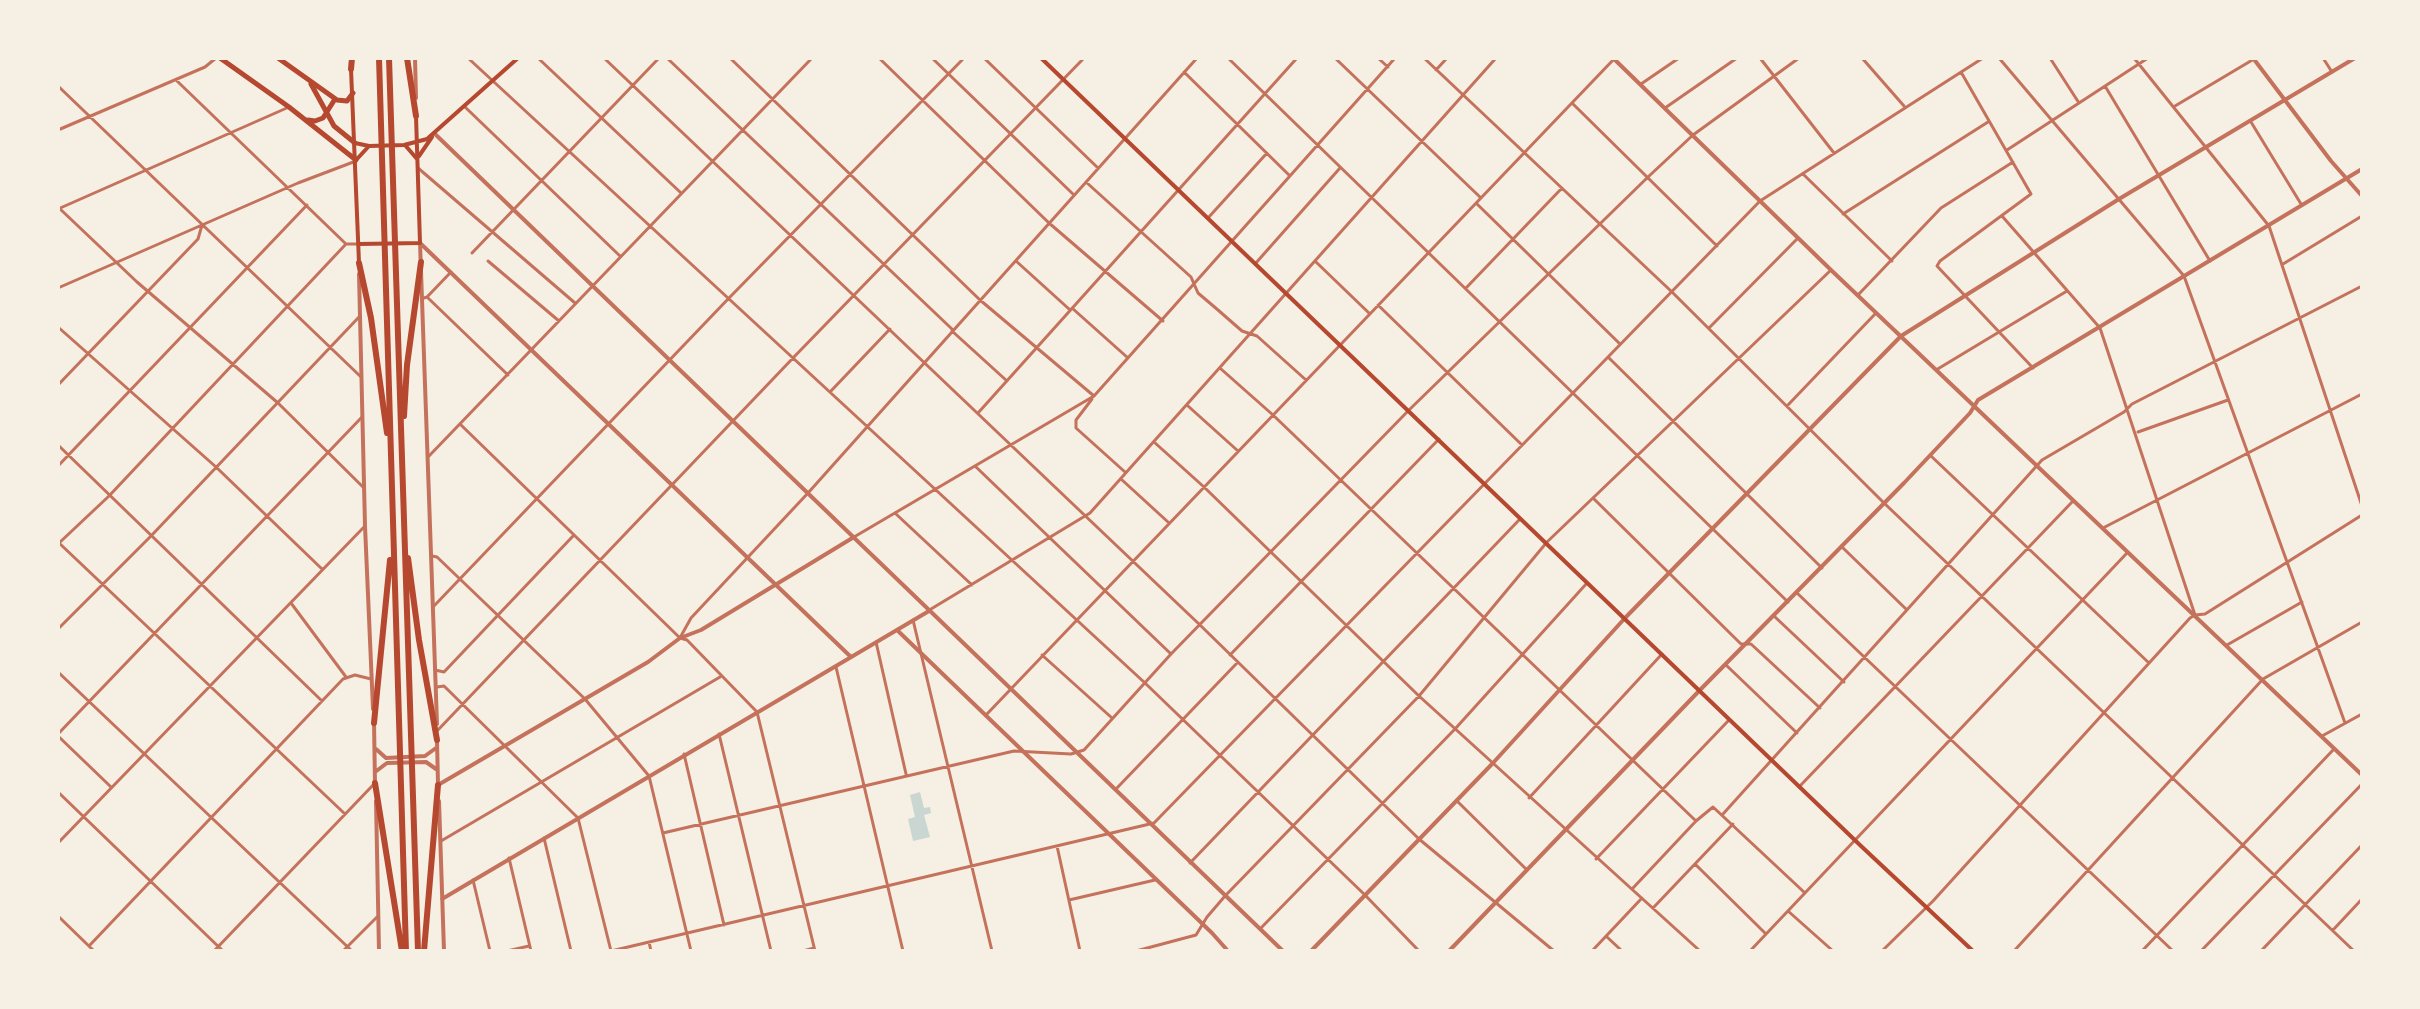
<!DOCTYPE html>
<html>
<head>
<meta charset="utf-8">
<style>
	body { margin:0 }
	#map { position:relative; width:2420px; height:1009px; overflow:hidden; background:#f6efe4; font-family:"Asap Condensed",sans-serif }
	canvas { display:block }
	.frame { position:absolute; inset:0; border:60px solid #f6efe4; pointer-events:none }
</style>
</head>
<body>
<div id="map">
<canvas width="2420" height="1009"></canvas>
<div class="frame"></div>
</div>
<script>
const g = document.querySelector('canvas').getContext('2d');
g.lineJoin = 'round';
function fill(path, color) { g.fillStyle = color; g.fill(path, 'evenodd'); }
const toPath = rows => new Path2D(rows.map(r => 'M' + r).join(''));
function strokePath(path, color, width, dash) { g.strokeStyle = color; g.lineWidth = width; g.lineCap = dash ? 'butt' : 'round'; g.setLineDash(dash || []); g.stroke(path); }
fill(toPath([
	[920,792,924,808,930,807,931,813,924,815,930,837,913,841,908,819,915,817,910,795]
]), '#c9d6d2');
strokePath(toPath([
	[468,58,1145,683,1365,895,1419,951],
	[538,58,680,192],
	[604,58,1200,625,1419,839,1554,951],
	[667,58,953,330],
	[730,58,980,300,1094,396],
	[879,58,1049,223,1163,321],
	[932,58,1074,195],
	[984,58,1098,168],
	[1228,58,1788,602],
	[1335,58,1481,198],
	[1378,58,1388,67],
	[1424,58,1672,292,1884,503,2354,951],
	[1760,58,1834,153],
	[1862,58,1904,106],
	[1999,58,2184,276,2345,723],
	[2050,58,2079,103],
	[2134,58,2269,226,2362,506],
	[2323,58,2332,72],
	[1436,70,1447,58],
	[1184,72,1290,176],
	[1961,72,2031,194,1940,261,1937,266,2033,368],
	[176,80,346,244],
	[1641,84,1679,58],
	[58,86,360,376],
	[2105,86,2210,261],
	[1572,103,1717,246],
	[2175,106,2254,59],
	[465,107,620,256],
	[1665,108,1737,58],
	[2251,122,2301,204],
	[58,130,205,67,216,58],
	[2007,150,2148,58],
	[418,168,575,303],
	[1803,174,1892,261],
	[1086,182,1191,277,1198,293,1218,310,1242,331,1257,336,1306,380],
	[1476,203,1619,343],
	[58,207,137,282,278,403,364,488],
	[58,209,289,107],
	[1843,214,1988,122],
	[2002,216,2100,328,2195,615],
	[1208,218,1267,153],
	[472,253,659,58],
	[488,261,559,321],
	[1016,261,1069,309],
	[1316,262,1370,314],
	[1255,264,1340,168],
	[2283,264,2362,216],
	[58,288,298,183,356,161],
	[1466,288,1562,188],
	[1858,295,1941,208,2013,162],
	[427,297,451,272],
	[424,298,427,297,508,375],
	[1378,305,1522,445],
	[1072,308,1128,358],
	[58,327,216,467,322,569],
	[1709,328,1798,238],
	[952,331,1007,381],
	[1608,357,1822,568],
	[1221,369,1273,415,1696,821],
	[1936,370,2067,291],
	[58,385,198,239,202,225],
	[830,392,890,329],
	[1092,399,1076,420,1076,428,1125,472],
	[1188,406,1238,451],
	[1787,406,1876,313],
	[978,413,1297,58],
	[461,425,680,638,687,640,757,712,815,951],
	[2138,432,2228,400],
	[1154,442,1204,487,1419,696,1700,951],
	[58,445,322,701],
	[429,456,812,58],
	[1931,456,2149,663],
	[58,466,307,205],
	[976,467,1171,654],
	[1121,479,1168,522],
	[1593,498,1741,644,1751,644,1820,708],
	[896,514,972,585],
	[2103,528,2362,394],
	[854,537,1094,396,1395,58],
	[58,542,345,814],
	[58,544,109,496,346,244,359,244],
	[1842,547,1907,610],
	[432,556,437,557,585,699,649,776,691,951],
	[1797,593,2173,951],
	[291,603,346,677],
	[433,607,729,298,964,58],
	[931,609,1090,513,1496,58],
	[1774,616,1844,682],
	[913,620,992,951],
	[58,629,151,536,359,317],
	[681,636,691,618,808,493,1197,58],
	[876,642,906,774],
	[2227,645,2302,602],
	[1042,655,1112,718],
	[1230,655,1439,439],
	[1726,665,1797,733],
	[836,667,903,951],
	[435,670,444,672,574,535],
	[58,672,352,951],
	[437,687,444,686,578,818,611,951,1154,823,1760,201,1983,58],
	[986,715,1614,59],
	[437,731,793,358,1084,58],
	[58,734,362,417],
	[719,734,771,951],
	[58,736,110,786],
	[2322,736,2362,714],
	[684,754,724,925],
	[1799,787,2073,501],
	[1116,789,1238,662],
	[58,792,223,951],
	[1529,798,1662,654],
	[1457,801,1527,870],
	[1723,814,2042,460,2124,412,2132,404,2362,286],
	[663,833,1014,751,1071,754,1084,750,1171,654,1409,410,1648,177,1693,135,1799,58],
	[544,838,571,951],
	[441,841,720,677],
	[58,843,364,527],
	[1057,846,1080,951],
	[509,858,531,951],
	[1596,859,1729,720],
	[1190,863,1520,519],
	[1695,864,1766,934],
	[473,880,490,951],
	[1633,888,1696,821,1713,807,1805,893],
	[1069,900,1155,880],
	[1653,908,1733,824],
	[1788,911,1833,951],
	[58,916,94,951],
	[1260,929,1455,729,1587,583],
	[2333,930,2362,899],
	[1607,937,1622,951],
	[649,942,651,951],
	[89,946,343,679,355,675,371,679],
	[214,951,375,783],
	[343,951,377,917],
	[507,951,529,946],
	[803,951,814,948],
	[1136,951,1196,935,1207,917,1225,896,1419,696,1547,542,1831,270],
	[1592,951,1642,898],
	[1750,951,2127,553],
	[1882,951,1933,901,2190,618,2195,615,2205,614,2362,515],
	[2014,951,2263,679,2362,622],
	[2142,951,2334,749],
	[2201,951,2362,784],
	[2261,951,2362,845]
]), '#c5725c', 3);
strokePath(toPath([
	[415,58,416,98],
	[1613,58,1831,270,2362,775],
	[2253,58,2331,161,2362,196],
	[435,134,1283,951],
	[420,243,437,724],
	[420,243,851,657],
	[359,274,365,526,373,709],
	[897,630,1212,933,1228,951],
	[374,721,375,785],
	[437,741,438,784],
	[376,749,386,758,425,756,436,748],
	[375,772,387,763,426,762,436,769],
	[438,785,648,662,680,638,701,630,854,537],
	[376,801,379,951],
	[439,801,444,951],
	[442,899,929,611],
	[1311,951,1493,763,1625,618,1901,336,2119,199,2355,58],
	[1449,951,1699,691,1904,483,1970,413,1978,400,2362,169]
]), '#c5725c', 4);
strokePath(toPath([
	[1041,58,1861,846,1973,951],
	[351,69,359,263],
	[355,143,369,146,404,145,427,139,518,58],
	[405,145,417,159],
	[419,156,432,137],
	[357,159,369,146],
	[359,244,420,243,416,116]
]), '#b5482f', 4);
strokePath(toPath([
	[220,58,289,107,356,160],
	[278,58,337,100,347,101,353,93],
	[311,84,334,126,355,143],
	[308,120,315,121,323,118,335,99]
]), '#b5482f', 5);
strokePath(toPath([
	[379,58,406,951],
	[389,58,418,951],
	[407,58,416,116],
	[351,69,352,58],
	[359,263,371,318,387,433],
	[404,416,407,365,421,262],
	[408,558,419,640,437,740],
	[374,723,390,560],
	[375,783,402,951],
	[424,951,438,785]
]), '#b5482f', 6);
</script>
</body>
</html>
